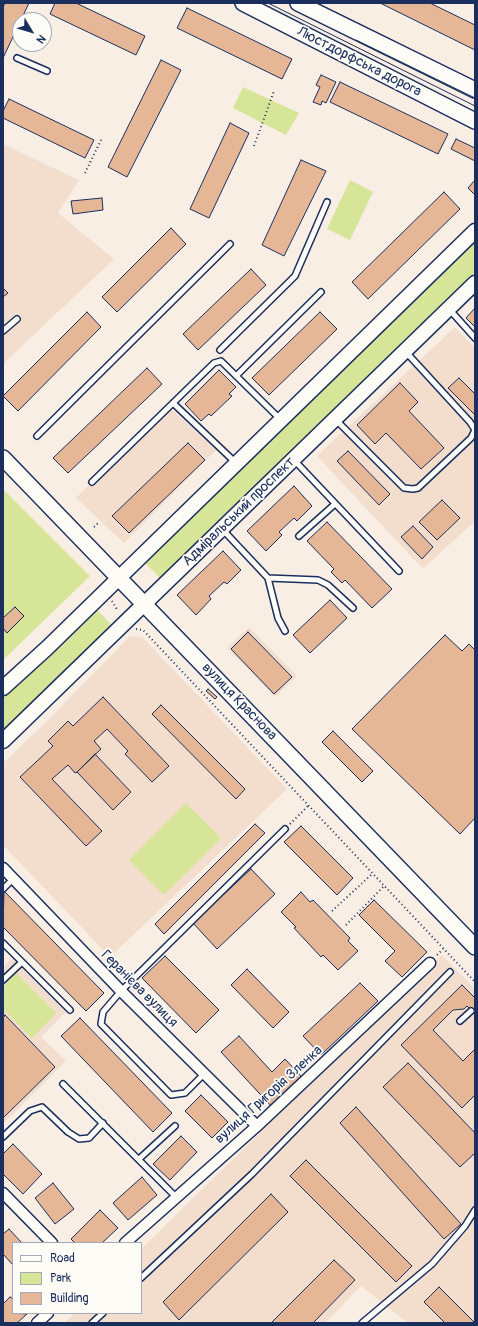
<!DOCTYPE html>
<html>
<head>
<meta charset="utf-8">
<style>
	body { margin:0 }
	#map { position:relative; width:478px; height:1326px; overflow:hidden; background:#f8eee4; font-family:Pangolin,sans-serif }
	canvas { display:block }
	.frame { position:absolute; inset:0; border:4px solid #1b2f5e; pointer-events:none }
	.legend { position:absolute; left:12px; top:1242px; width:130px; height:72px; box-sizing:border-box; background:#fdfcf7; border:1px solid #a3aaba; margin:0; padding:5px 7px; list-style:none; font-size:12px; color:#1b2f5e }
	.legend li { display:flex; align-items:center; gap:8px; height:20px }
	.legend b { width:20px; border:1px solid #a3aaba }
	.north { position:absolute; left:12px; top:12px; width:40px; height:40px; box-sizing:border-box; background:#fdfcf7; border:1px solid #a3aaba; border-radius:50%; rotate:128deg; font-size:11px; font-weight:700; line-height:16px; text-align:center; color:#1b2f5e }
	.north::after { content:''; display:block; margin:auto; width:14px; height:18px; background:#1b2f5e; clip-path:polygon(50% 0,100% 100%,50% 72%,0 100%) }
</style>
</head>
<body>
<div id="map">
<canvas width="478" height="1326"></canvas>
<div class="frame"></div>
<ul class="legend">
<li><b style="height:5px;background:#fdfcf7"></b>Road</li>
<li><b style="height:11px;background:#d7e598"></b>Park</li>
<li><b style="height:11px;background:#e6b797"></b>Building</li>
</ul>
<div class="north">N</div>
</div>
<script>
const g = document.querySelector('canvas').getContext('2d');
g.lineJoin = 'round';
function fill(path, color) { g.fillStyle = color; g.fill(path, 'evenodd'); }
const toPath = rows => new Path2D(rows.map(r => 'M' + r).join(''));
function strokePath(path, color, width, dash) { g.strokeStyle = color; g.lineWidth = width; g.lineCap = dash ? 'butt' : 'round'; g.setLineDash(dash || []); g.stroke(path); }
function write(font, color, halo, rows, align = 'center') {
  g.font = font + ' Pangolin,sans-serif'; g.lineWidth = 3.5; g.setLineDash([]); g.textBaseline = 'middle'; g.strokeStyle = halo; g.fillStyle = color; for (const [text, x, y, turn = 0] of rows) {
    g.save(); g.translate(x, y); g.rotate((+turn || 0) * Math.PI / 180); g.textAlign = isNaN(turn) ? turn : align; if (halo) g.strokeText(text, 0, 0); g.fillText(text, 0, 0); g.restore();
  }
}
fill(toPath([
	[3,144,79,180,58,213,114,259,3,364],
	[455,327,475,348,475,521,423,569,317,456],
	[168,406,216,450,124,543,76,498],
	[249,627,297,676,275,697,227,648],
	[130,636,142,637,287,789,110,957,3,845,3,763,45,723],
	[442,955,475,989,475,1323,408,1323,361,1286,325,1323,64,1323,75,1313,141,1313,141,1249],
	[12,958,66,1012,41,1037,66,1061,3,1124,3,968]
]), '#f3decd');
fill(toPath([
	[243,87,299,113,286,135,233,108],
	[350,180,373,192,350,240,327,229],
	[475,241,475,277,164,582,144,562],
	[3,489,90,576,3,660],
	[96,609,115,628,3,738,3,698],
	[186,803,221,838,164,895,129,860],
	[16,973,56,1013,32,1038,3,1009,3,987]
]), '#d7e598');
const building = toPath([
	[5,3,29,3,3,58,3,7,5,3],
	[55,3,76,3,145,36,136,55,50,14,55,3],
	[380,3,430,3,475,25,475,50,380,3],
	[187,8,292,59,282,79,177,28,187,8],
	[161,60,181,70,127,177,108,167,161,60],
	[321,75,336,82,326,103,322,101,321,105,313,102,320,87,316,85,321,75],
	[340,82,448,134,438,154,330,102,340,82],
	[9,99,94,140,85,158,3,118,3,111,9,99],
	[230,123,249,133,209,218,190,209,230,123],
	[456,139,475,148,475,161,451,149,456,139],
	[301,160,326,171,284,256,262,245,301,160],
	[475,180,475,195,468,188,475,180],
	[444,192,460,209,368,299,352,282,444,192],
	[102,198,103,210,73,214,71,201,102,198],
	[171,228,186,244,117,312,102,297,171,228],
	[251,269,266,285,198,350,183,334,251,269],
	[3,288,8,293,3,297,3,288],
	[475,308,475,327,466,318,475,308],
	[87,312,101,327,18,411,3,396,87,312],
	[320,312,337,329,269,395,252,378,320,312],
	[147,368,162,384,68,473,53,458,147,368],
	[219,370,236,387,229,394,232,396,211,416,209,414,201,421,185,404,219,370],
	[459,378,475,394,475,415,448,388,459,378],
	[400,383,418,402,409,411,444,448,421,469,386,433,375,444,357,425,400,383],
	[188,443,205,460,129,533,112,516,188,443],
	[348,451,390,494,379,505,337,461,348,451],
	[294,486,312,506,297,521,294,518,279,532,282,535,266,551,247,531,294,486],
	[442,500,460,518,437,540,419,522,442,500],
	[327,522,392,589,372,608,345,580,342,583,331,572,334,569,307,541,327,522],
	[413,526,433,547,422,559,401,537,413,526],
	[223,551,241,570,227,584,224,582,209,596,211,599,196,615,177,595,223,551],
	[330,600,347,618,310,653,293,635,330,600],
	[15,607,24,616,7,633,3,628,3,618,15,607],
	[248,632,292,677,274,694,231,649,248,632],
	[445,635,462,651,469,644,475,650,475,818,460,834,352,729,445,635],
	[208,689,217,697,215,699,206,691,208,689],
	[103,697,169,766,152,782,125,754,128,751,107,729,94,741,101,749,77,772,75,773,68,765,52,779,102,831,86,846,20,777,53,746,48,741,68,721,73,726,103,697],
	[161,705,245,789,236,799,152,714,161,705],
	[333,731,373,771,362,782,322,742,333,731],
	[95,754,131,792,113,810,77,772,95,754],
	[255,824,265,833,164,934,155,924,255,824],
	[301,826,353,878,337,895,284,842,301,826],
	[251,869,275,894,217,949,193,923,251,869],
	[4,891,104,993,86,1011,3,927,4,891],
	[301,892,310,902,313,900,350,938,348,941,358,951,338,970,323,955,321,957,294,928,296,927,281,912,301,892],
	[374,900,427,952,402,977,385,961,395,951,359,915,374,900],
	[165,956,219,1010,196,1033,142,978,165,956],
	[247,969,289,1012,273,1028,231,985,247,969],
	[360,983,378,1001,321,1055,303,1036,360,983],
	[462,985,475,998,475,1014,467,1006,464,1009,453,1010,433,1030,463,1061,475,1049,475,1095,462,1108,401,1045,462,985],
	[5,1015,55,1067,3,1118,3,1018,5,1015],
	[80,1018,172,1113,153,1132,61,1036,80,1018],
	[239,1036,272,1072,285,1059,302,1077,271,1106,221,1052,239,1036],
	[408,1063,475,1133,475,1153,460,1167,383,1087,408,1063],
	[201,1095,228,1122,212,1138,185,1111,201,1095],
	[356,1107,461,1224,444,1239,340,1123,356,1107],
	[181,1136,197,1152,170,1180,153,1164,181,1136],
	[13,1144,42,1174,23,1194,3,1174,3,1154,13,1144],
	[306,1160,412,1266,396,1282,290,1176,306,1160],
	[142,1177,157,1195,128,1220,113,1203,142,1177],
	[53,1183,74,1209,55,1224,35,1198,53,1183],
	[271,1194,288,1212,179,1320,163,1302,271,1194],
	[100,1210,118,1228,102,1243,75,1243,71,1239,100,1210],
	[9,1229,22,1243,13,1243,13,1265,3,1254,3,1234,9,1229],
	[334,1260,355,1280,313,1323,271,1323,334,1260],
	[439,1287,475,1323,445,1323,424,1302,439,1287],
	[10,1297,13,1299,13,1313,27,1314,17,1323,3,1323,3,1304,10,1297]
]);
fill(building, '#e6b797');
strokePath(building, '#1b2f5e', 1);
const lane = toPath([
	[17,58,47,71],
	[449,309,475,338],
	[3,331,17,319],
	[220,350,295,276,327,202],
	[236,376,321,292],
	[173,403,236,463],
	[336,420,404,488,413,489,418,488,471,438,475,430,470,422,405,351],
	[37,436,230,244],
	[294,460,399,571],
	[92,482,214,363,221,361,280,419],
	[223,530,268,578,318,580,328,585,353,608],
	[299,536,335,504],
	[268,578,278,618,285,631],
	[3,889,13,879],
	[3,943,22,962,3,980],
	[22,962,70,1010],
	[460,1021,471,1011],
	[204,1074,185,1093,171,1095,101,1024,103,1012,121,991,285,829],
	[63,1084,176,1197],
	[3,1137,30,1111,42,1107,68,1132,79,1139,89,1138,103,1123],
	[139,1159,175,1126],
	[141,1278,252,1174,450,972],
	[92,1323,103,1313],
	[362,1323,432,1264,465,1226,475,1210]
]);
const street = toPath([
	[3,868,121,991,257,1126],
	[3,1193,52,1243],
	[125,1243,257,1126,430,963],
	[37,1323,48,1313]
]);
const secondary = toPath([
	[3,688,47,648,475,231],
	[3,741,475,283]
]);
const primary = toPath([
	[243,3,475,121],
	[298,3,475,90],
	[3,458,475,947]
]);
strokePath(lane, '#1b2f5e', 8);
strokePath(street, '#1b2f5e', 13);
strokePath(secondary, '#1b2f5e', 17);
strokePath(primary, '#1b2f5e', 18);
strokePath(toPath([
	[254,146,274,91],
	[85,173,102,138],
	[94,527,98,523],
	[112,601,118,611],
	[136,629,143,630,475,982],
	[290,824,309,805],
	[332,911,372,874],
	[346,925,384,886],
	[437,955,443,949]
]), '#1b2f5e', 2, [1, 3]);
strokePath(lane, '#fdfcf7', 5);
strokePath(street, '#fdfcf7', 10);
strokePath(secondary, '#fdfcf7', 14);
strokePath(primary, '#fdfcf7', 15);
strokePath(toPath([
	[268,3,475,106],
	[356,40,475,98]
]), '#1b2f5e', 1);
write('14px', '#1b2f5e', '#fdfcf7', [
	["Люстдорфська дорога",359,62,27],
	["Адміральський проспект",239,512,-44],
	["вулиця Краснова",239,702,46],
	["Геранієва вулиця",139,989,45],
	["вулиця Григорія Зленка",269,1095,-42]
]);
</script>
</body>
</html>
